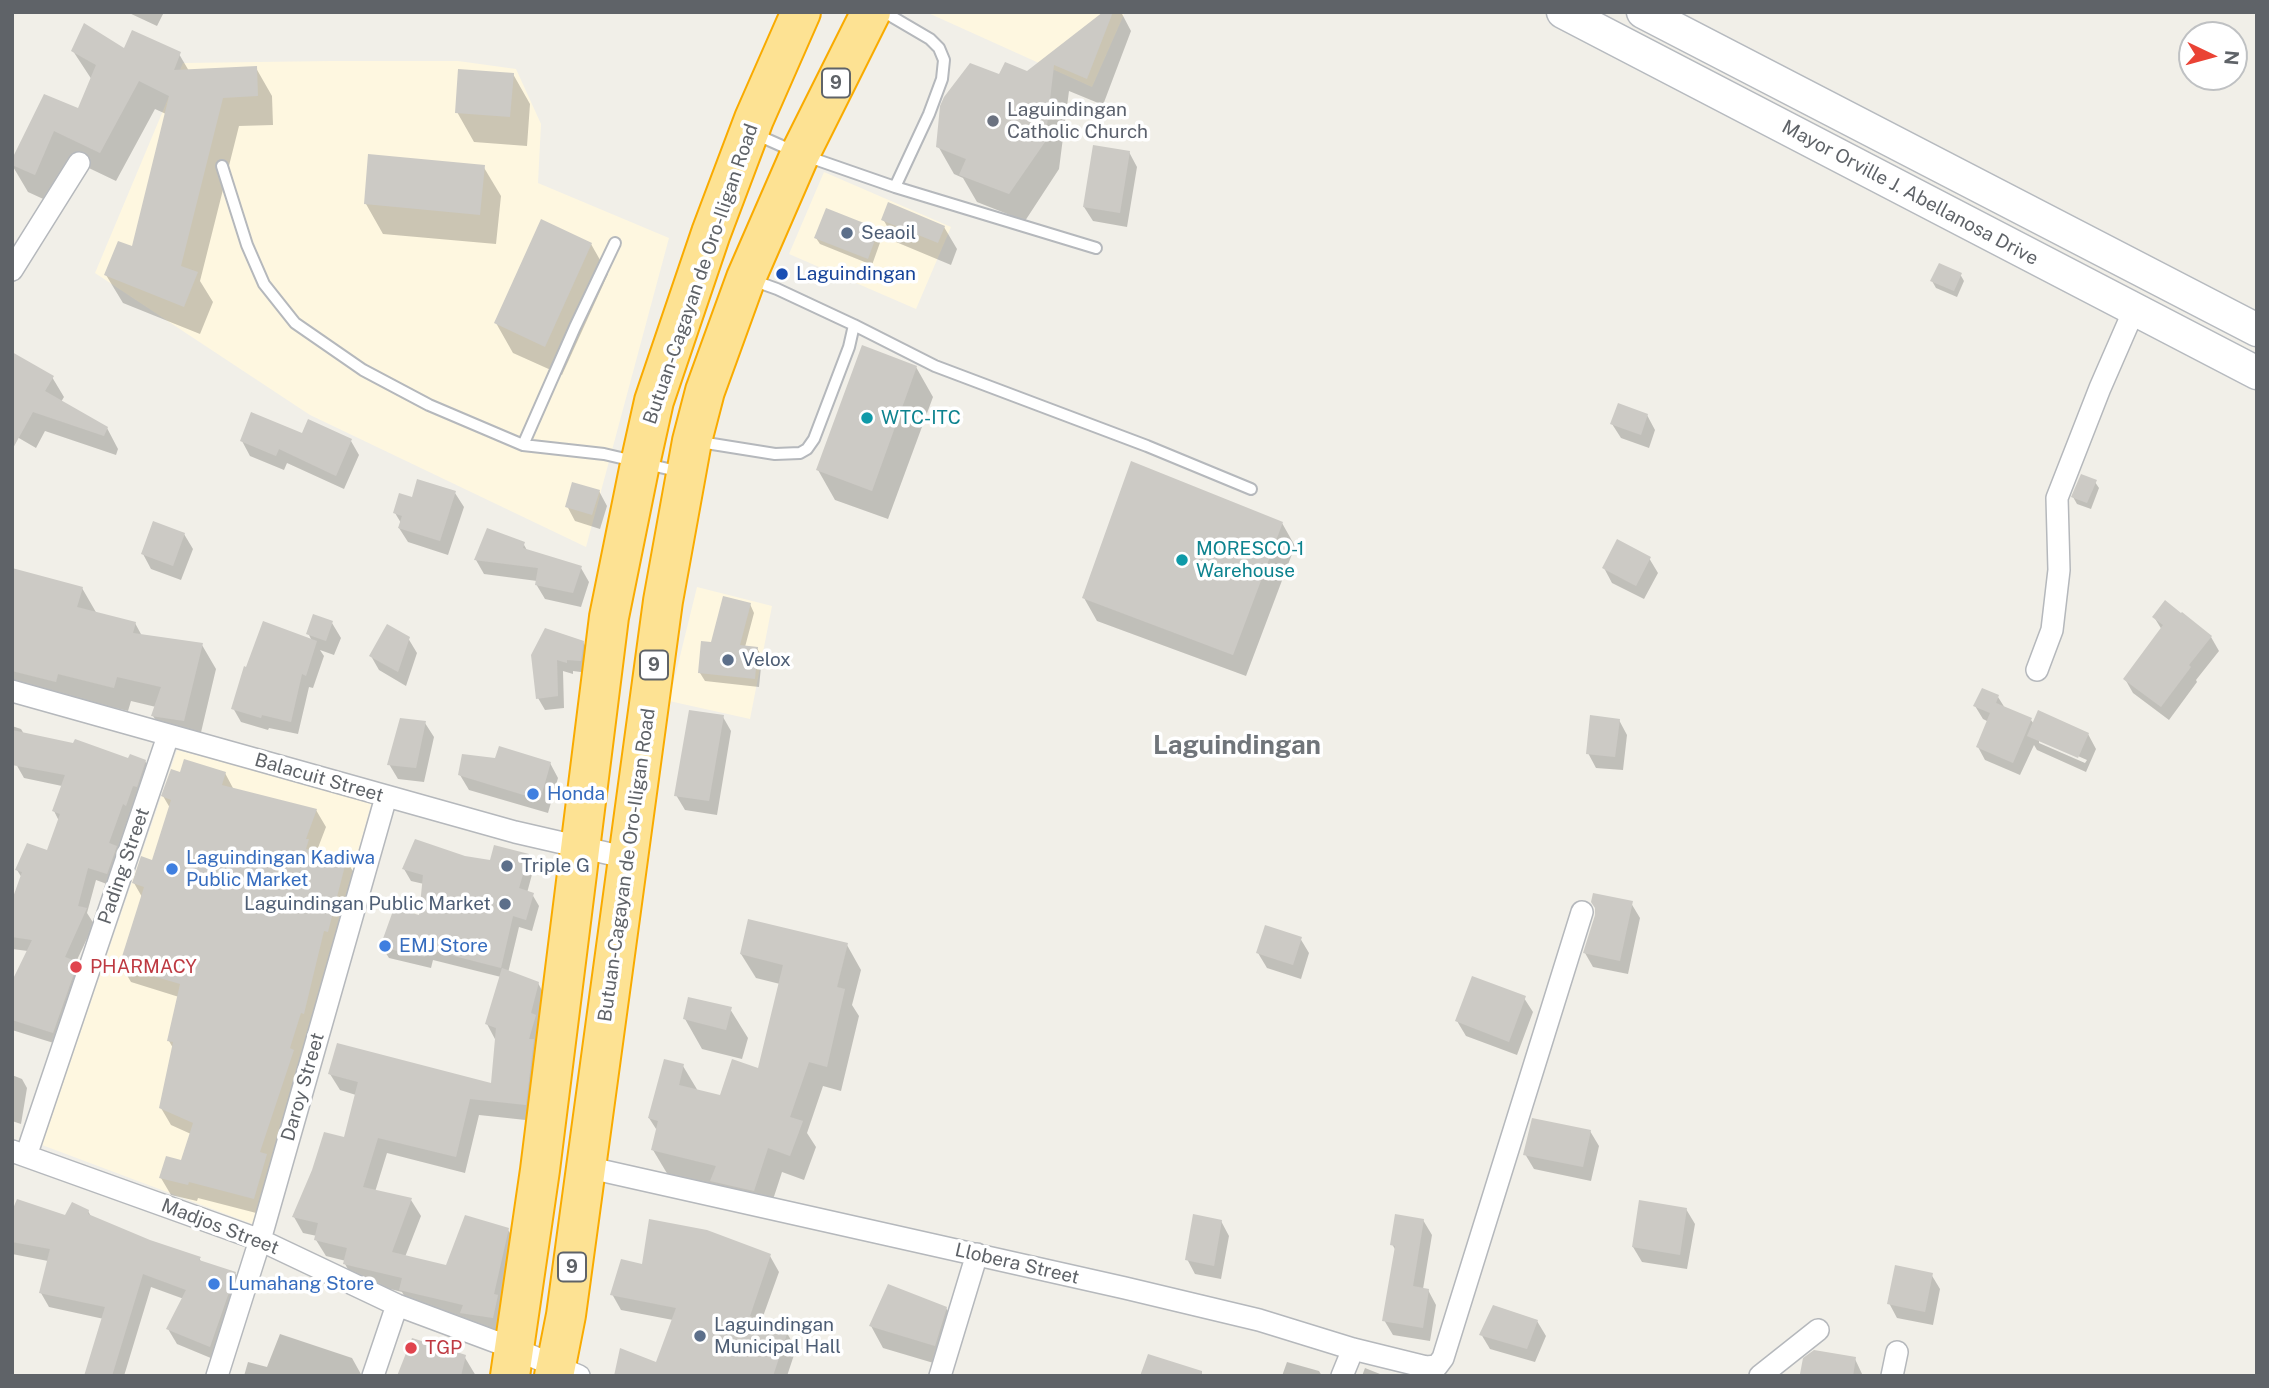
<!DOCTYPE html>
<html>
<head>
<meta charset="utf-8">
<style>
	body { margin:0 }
	#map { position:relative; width:2269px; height:1388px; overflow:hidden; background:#f1efe8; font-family:"Public Sans",sans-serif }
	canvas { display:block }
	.frame { position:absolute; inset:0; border:14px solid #5f6368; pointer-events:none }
	.north { position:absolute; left:2178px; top:21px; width:70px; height:70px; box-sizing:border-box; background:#fff; border:2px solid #bfc1c3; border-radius:50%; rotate:95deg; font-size:19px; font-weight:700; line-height:28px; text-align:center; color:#5f6368 }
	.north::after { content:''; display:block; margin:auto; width:24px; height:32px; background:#ea4335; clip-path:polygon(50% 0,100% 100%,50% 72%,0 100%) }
</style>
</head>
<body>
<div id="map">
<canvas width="2269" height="1388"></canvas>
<div class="frame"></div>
<div class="north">N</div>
</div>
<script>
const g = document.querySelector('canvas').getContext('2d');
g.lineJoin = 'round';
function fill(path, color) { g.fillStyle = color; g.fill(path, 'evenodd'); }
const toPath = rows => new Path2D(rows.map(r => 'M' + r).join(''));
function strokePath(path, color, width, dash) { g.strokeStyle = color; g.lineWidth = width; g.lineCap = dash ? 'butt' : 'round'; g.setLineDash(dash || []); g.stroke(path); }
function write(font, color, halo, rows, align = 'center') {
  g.font = font + ' "Public Sans",sans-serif'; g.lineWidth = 7; g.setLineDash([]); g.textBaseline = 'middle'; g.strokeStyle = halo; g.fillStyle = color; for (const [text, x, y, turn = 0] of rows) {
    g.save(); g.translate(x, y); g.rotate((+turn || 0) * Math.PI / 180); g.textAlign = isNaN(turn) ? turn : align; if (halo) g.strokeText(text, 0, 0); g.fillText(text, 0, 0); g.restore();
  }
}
fill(toPath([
	[926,12,1125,12,1092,87],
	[332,61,458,61,516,69,541,124,538,183,669,238,586,547,310,415,95,273,183,63],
	[824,172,951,227,916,309,789,254],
	[697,587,772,606,750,719,669,701],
	[177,750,372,801,255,1225,42,1145]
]), '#fef7e0');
fill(toPath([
	[127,12,164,12,157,26],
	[1106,12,1121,12,1131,31,1103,105,1069,91,1059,169,1025,221,977,202,963,178,954,174,938,146,1000,77,1027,73],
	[73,51,179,54,189,71,256,68,272,96,273,125,239,126,200,281,213,302,200,334,123,303,106,275,133,248,166,114,155,109,116,181,70,159,52,203,28,192,12,165,12,163,79,110,92,80],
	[513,74,530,104,527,146,474,142,457,112],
	[1129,152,1137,167,1127,227,1093,221,1084,207],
	[483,166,501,196,496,244,383,234,366,204],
	[883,219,944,227,957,249,951,265,896,242],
	[878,230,882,237,872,265,820,244,816,238],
	[591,244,608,274,562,375,513,353,496,323],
	[1960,274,1964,281,1957,297,1936,288,1932,281],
	[916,367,933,397,888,519,835,500,818,470],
	[52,377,64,397,61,402,107,428,118,449,116,455,45,431,36,448,12,434],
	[1647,415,1655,430,1649,448,1621,438,1612,424],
	[302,436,351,441,359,455,344,489,287,463,284,470,250,456,242,441],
	[2095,482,2099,488,2091,509,2077,504,2073,497],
	[599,491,607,506,600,529,575,521,567,506],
	[455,493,464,507,448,555,408,542,399,528,401,523,395,513,413,500],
	[1282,523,1295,546,1246,676,1097,621,1084,598],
	[184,534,193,549,181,580,151,569,143,554],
	[523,543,528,552,581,568,589,582,581,607,545,599,536,584,537,581,484,574,476,560],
	[1649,558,1658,573,1644,599,1612,583,1604,568],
	[12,570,82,588,97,614,135,623,142,636,202,645,216,669,198,745,168,740,153,716,156,707,131,701,128,711,72,698,12,691],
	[750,604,754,613,745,647,757,648,762,657,759,687,705,681,700,673,712,644],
	[2154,617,2211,637,2219,651,2196,680,2197,682,2169,720,2133,693,2125,679,2162,630],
	[332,623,341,638,334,655,320,650,324,656,313,688,309,687,298,734,269,728,268,730,241,722,233,708,312,641,308,633],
	[408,638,417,653,406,686,379,670,371,656],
	[583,642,590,654,588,673,573,671,573,674,563,671,564,708,545,710,538,698,533,656],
	[1998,697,2005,708,2031,720,2034,724,2088,734,2096,749,2086,772,2037,750,2034,745,2020,775,1985,760,1978,747,1989,722,1983,719,1975,706],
	[2039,739,2087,760,2085,763,2039,743],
	[723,717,731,731,717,815,685,810,676,795],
	[1619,720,1627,735,1623,770,1596,768,1588,753],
	[425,723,434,737,424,782,398,779,389,764],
	[12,726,21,729,24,734,130,761,145,761,153,775,115,887,96,880,87,913,94,924,76,962,85,977,60,1045,12,1030,12,982,28,951,12,949,12,906,22,878,17,870,48,852,59,821,54,811,62,786,24,778,16,764,12,763],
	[550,763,558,778,548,813,469,790,460,775],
	[225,773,234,790,316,810,326,827,316,853,346,860,356,876,302,1068,270,1164,275,1173,264,1215,198,1198,197,1201,171,1195,161,1178,183,1163,191,1134,171,1125,161,1108,173,1048,169,1041,179,997,131,982,121,965,142,897,134,883,153,863,170,808,163,796,181,774],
	[527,856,534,867,527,893,532,894,539,906,532,931,519,927,508,973,538,983,547,1000,535,1121,479,1115,465,1173,387,1153,375,1192,411,1200,421,1216,405,1257,448,1267,508,1230,518,1246,501,1333,471,1329,465,1319,410,1306,402,1292,354,1280,345,1264,346,1261,326,1256,316,1240,317,1236,303,1233,294,1217,346,1139,356,1095,340,1090,330,1074,493,1085,496,1041,487,1024,501,977,433,960,431,968,389,958,382,947,421,917,424,884,411,881,404,869,465,858,491,862],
	[1631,903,1640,918,1628,974,1593,967,1585,953],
	[1300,938,1309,953,1301,979,1267,968,1258,953],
	[847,945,861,970,852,1005,859,1016,841,1091,823,1086,807,1133,816,1147,804,1180,782,1172,768,1215,668,1175,653,1150,658,1132,649,1118,683,1066,698,1091,721,1097,759,1070,780,984,756,978,741,954],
	[1524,998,1533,1012,1517,1055,1466,1036,1457,1021],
	[730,1009,748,1038,742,1059,702,1049,685,1019],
	[12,1075,22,1079,27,1088,21,1124,12,1121],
	[1590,1131,1599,1146,1591,1181,1534,1169,1525,1154],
	[1686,1209,1695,1224,1687,1269,1642,1262,1633,1247],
	[88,1211,92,1218,149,1241,199,1258,202,1263,235,1273,243,1288,218,1361,177,1344,168,1329,184,1299,151,1287,124,1376,86,1376,104,1319,49,1307,41,1293,48,1261,12,1254,12,1217,66,1217],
	[1423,1220,1432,1235,1423,1289,1428,1290,1436,1305,1430,1341,1393,1335,1384,1320,1396,1251,1392,1244],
	[1221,1221,1229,1236,1221,1279,1195,1274,1187,1259],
	[770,1256,779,1272,761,1322,787,1333,796,1349,787,1376,616,1376,657,1364,673,1320,621,1310,612,1294,643,1266],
	[1931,1274,1940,1289,1933,1325,1897,1318,1889,1303],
	[946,1308,959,1330,947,1367,883,1348,871,1326],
	[1537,1321,1546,1336,1535,1362,1490,1349,1481,1334],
	[280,1334,352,1358,362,1376,244,1376,248,1362,267,1367],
	[464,1356,476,1376,398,1376],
	[1805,1359,1855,1359,1863,1376,1802,1376],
	[1287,1362,1319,1371,1322,1376,1282,1376],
	[1365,1368,1385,1376,1362,1376]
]), '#0003');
fill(toPath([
	[1103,12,1113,12,1087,79,1054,65,1045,142,1009,194,959,175,966,159,936,147,940,106,944,97,970,63,999,74,1005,62,1027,71],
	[84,23,124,48,132,30,181,52,174,70,257,66,258,96,223,98,181,266,198,272,184,307,104,275,118,241,132,246,169,96,139,81,100,153,54,131,35,175,12,165,12,159,44,94,78,108,96,65,71,51],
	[458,69,514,73,510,117,455,113],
	[1093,145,1130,151,1120,213,1083,207],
	[368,154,485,165,480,215,364,204],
	[888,202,945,226,938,243,881,220],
	[826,208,879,229,868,259,814,238],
	[541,219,592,243,545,347,494,323],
	[1939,263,1962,273,1954,291,1930,281],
	[862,345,917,366,872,491,816,470],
	[12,352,54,376,45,391,108,427,104,436,33,412,12,450],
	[1618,403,1648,414,1641,435,1610,424],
	[251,412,302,433,308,419,352,439,336,476,279,449,276,456,240,441],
	[1131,461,1283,522,1233,655,1082,598],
	[2081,474,2097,480,2087,503,2071,497],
	[417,479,456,491,440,541,398,528,402,516,393,513,399,493,412,497],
	[572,482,600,490,592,515,565,507],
	[153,521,185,533,173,566,141,554],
	[487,528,525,542,523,548,582,566,573,593,535,585,538,568,474,560],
	[1617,539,1651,557,1636,586,1602,568],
	[12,568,83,587,77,607,136,622,133,633,203,643,184,721,151,716,161,687,117,677,114,688,58,674,56,682,12,671],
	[723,596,751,603,740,645,758,647,755,679,698,673,701,641,711,642],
	[2165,600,2181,613,2182,612,2212,636,2189,665,2191,667,2161,707,2123,679,2163,625,2152,617],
	[313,614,333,621,326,641,306,634],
	[263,621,317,641,306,676,302,674,291,722,262,715,261,718,231,709,244,666,246,667],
	[387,624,410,637,398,672,369,656],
	[545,628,584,641,581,661,567,660,567,663,557,660,558,696,536,699,531,655],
	[1982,688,1999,695,1996,703,2032,718,2013,763,1976,747,1990,713,1973,706],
	[689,710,724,715,709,801,674,796],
	[2038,710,2089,733,2078,758,2027,736],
	[1590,715,1620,719,1615,757,1586,754],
	[400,718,426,721,416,768,387,765],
	[12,730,73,743,75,739,128,758,130,754,146,760,137,787,133,786,126,806,123,804,109,843,117,846,107,874,88,868,78,906,87,908,65,957,78,962,53,1033,12,1020,12,981,32,940,12,937,12,900,22,872,15,870,27,843,47,850,60,814,52,811,65,775,12,765],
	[499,746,551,762,540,800,458,775,462,754,495,758],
	[184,759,226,772,222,785,317,809,306,839,309,839,306,849,347,858,328,932,324,931,304,1014,301,1013,290,1048,294,1050,260,1152,267,1154,254,1199,189,1182,188,1185,159,1178,166,1156,181,1160,193,1123,159,1108,173,1042,167,1041,180,984,119,966,144,887,132,883,141,856,152,860,171,800,161,796,171,769,180,772],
	[415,839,465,856,490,860,494,845,529,854,519,888,534,893,526,920,513,916,501,968,427,949,425,957,380,947,394,908,419,915,423,875,402,869],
	[1593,893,1633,901,1620,961,1583,953,1595,915,1595,908,1591,902],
	[748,919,848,943,837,987,845,989,827,1067,809,1062,790,1117,803,1121,790,1156,768,1148,754,1191,710,1181,716,1166,651,1150,658,1121,648,1118,664,1059,684,1064,679,1085,720,1095,732,1059,758,1068,783,965,740,954],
	[1265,925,1302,937,1293,965,1256,953],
	[502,968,539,982,531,1013,536,1015,529,1039,534,1039,526,1105,470,1099,456,1157,378,1138,363,1187,412,1198,392,1252,446,1265,465,1215,509,1228,494,1294,498,1295,493,1318,460,1313,463,1305,399,1290,402,1278,343,1264,347,1248,314,1240,318,1223,292,1217,312,1170,324,1132,344,1137,358,1082,328,1074,337,1043,491,1083,496,1028,485,1024],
	[1472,976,1526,996,1509,1042,1455,1021],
	[688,997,732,1007,726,1030,683,1019],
	[1532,1118,1591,1130,1583,1167,1523,1155],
	[17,1199,65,1215,72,1202,89,1210,88,1214,150,1240,201,1257,199,1260,236,1272,210,1347,166,1329,186,1290,143,1274,112,1376,84,1376,105,1307,39,1293,50,1249,12,1242,12,1211],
	[1639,1200,1687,1208,1680,1255,1632,1247],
	[1193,1214,1222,1220,1214,1266,1185,1260],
	[1395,1214,1424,1219,1413,1286,1429,1289,1423,1328,1382,1321,1395,1246,1390,1245],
	[649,1219,707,1230,771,1254,750,1316,788,1331,773,1376,614,1376,620,1348,656,1362,676,1308,610,1295,621,1259,642,1264],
	[1895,1265,1933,1273,1925,1312,1887,1304],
	[888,1284,947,1307,935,1346,869,1326],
	[1493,1305,1538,1320,1527,1349,1479,1335],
	[412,1338,466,1355,461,1376,397,1376],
	[1814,1350,1856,1357,1853,1376,1800,1374,1803,1358],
	[1148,1354,1202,1371,1202,1376,1140,1376]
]), '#cccac5');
const lane = toPath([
	[755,134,800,154,895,187,929,114,942,79,944,60,939,48,930,39,884,12],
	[222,166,247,245,264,284,295,323,363,370,429,405,523,445,604,454,681,472],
	[895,187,1096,248],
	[854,325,935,366,1147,446,1251,489],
	[700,442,775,454,800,453,807,449,814,439,849,347,854,325,777,289,752,280],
	[523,445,575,327,615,243]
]);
const street = toPath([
	[12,270,79,163],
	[2037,670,2052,630,2059,570,2057,498,2100,388,2134,310],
	[12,691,515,832,628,858],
	[12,1151,260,1240,397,1305,515,1349,579,1376],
	[26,1156,168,736],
	[586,1167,1125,1288,1259,1320,1353,1349,1426,1367,1437,1366,1443,1358,1582,912],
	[217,1376,260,1240,386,797],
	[373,1376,397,1305],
	[940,1376,977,1254],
	[1342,1376,1353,1349],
	[1760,1376,1818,1330],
	[1892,1376,1897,1352]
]);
const secondary = toPath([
	[1563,12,2257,373],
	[1643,12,2257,330]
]);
const highway = toPath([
	[510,1376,540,1170,609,617,640,464,654,401,711,233,754,119,801,12],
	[554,1376,566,1315,663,601,692,441,705,391,746,278,800,154,871,12]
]);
strokePath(lane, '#b5b8bc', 14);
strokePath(street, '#b5b8bc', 24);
strokePath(secondary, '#b6babf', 35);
strokePath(highway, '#f9ab00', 42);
strokePath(lane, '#fff', 10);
strokePath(street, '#fff', 21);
strokePath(secondary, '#fff', 32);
strokePath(highway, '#fde293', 38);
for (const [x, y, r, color] of [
	[993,121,7,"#6b7280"],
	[847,233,7,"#5c6f8a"],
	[782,274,7,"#1a4fb4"],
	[867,418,7,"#0f9aa8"],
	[1182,560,7,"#0f9aa8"],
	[728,660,7,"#5c6f8a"],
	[533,794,7,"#3f7fe0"],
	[507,866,7,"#5c6f8a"],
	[172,869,7,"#3f7fe0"],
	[505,904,7,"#5c6f8a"],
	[385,946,7,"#3f7fe0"],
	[76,967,7,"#e0444e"],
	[214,1284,7,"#3f7fe0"],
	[700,1336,7,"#5c6f8a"],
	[411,1348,7,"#e0444e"]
]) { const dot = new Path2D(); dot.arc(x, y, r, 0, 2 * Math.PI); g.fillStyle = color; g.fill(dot); strokePath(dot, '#fff', 2.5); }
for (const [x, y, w] of [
	[836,83,28],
	[654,665,28],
	[572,1267,28]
]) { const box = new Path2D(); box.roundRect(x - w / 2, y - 14.5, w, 29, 5); g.fillStyle = '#fff'; g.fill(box); strokePath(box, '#5f6368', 2); }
write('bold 18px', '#5f6368', null, [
	["9",836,83],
	["9",654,665],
	["9",572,1267]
]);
write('19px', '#5b616d', '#fff', [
	["Laguindingan",1007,110],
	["Catholic Church",1007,132]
], 'left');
write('19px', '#5f6368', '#fff', [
	["Mayor Orville J. Abellanosa Drive",1910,193,28],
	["Butuan-Cagayan de Oro-Iligan Road",701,274,-71],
	["Balacuit Street",319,778,16],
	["Butuan-Cagayan de Oro-Iligan Road",627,865,-82],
	["Pading Street",124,866,-71],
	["Daroy Street",303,1087,-74],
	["Madjos Street",220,1227,21],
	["Llobera Street",1017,1264,13]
]);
write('19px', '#4e5e75', '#fff', [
	["Seaoil",861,233],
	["Velox",742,660],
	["Triple G",521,866],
	["Laguindingan Public Market",491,904,"right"],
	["Laguindingan",714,1325],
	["Municipal Hall",714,1347]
], 'left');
write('19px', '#164399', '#fff', [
	["Laguindingan",796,274]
], 'left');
write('19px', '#0d838f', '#fff', [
	["WTC-ITC",881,418],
	["MORESCO-1",1196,549],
	["Warehouse",1196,571]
], 'left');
write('19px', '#366cbe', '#fff', [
	["Honda",547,794],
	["Laguindingan Kadiwa",186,858],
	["Public Market",186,880],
	["EMJ Store",399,946],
	["Lumahang Store",228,1284]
], 'left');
write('19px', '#be3a42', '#fff', [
	["PHARMACY",90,967],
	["TGP",425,1348]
], 'left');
write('bold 26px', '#70757a', '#fff', [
	["Laguindingan",1237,746]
]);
</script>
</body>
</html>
